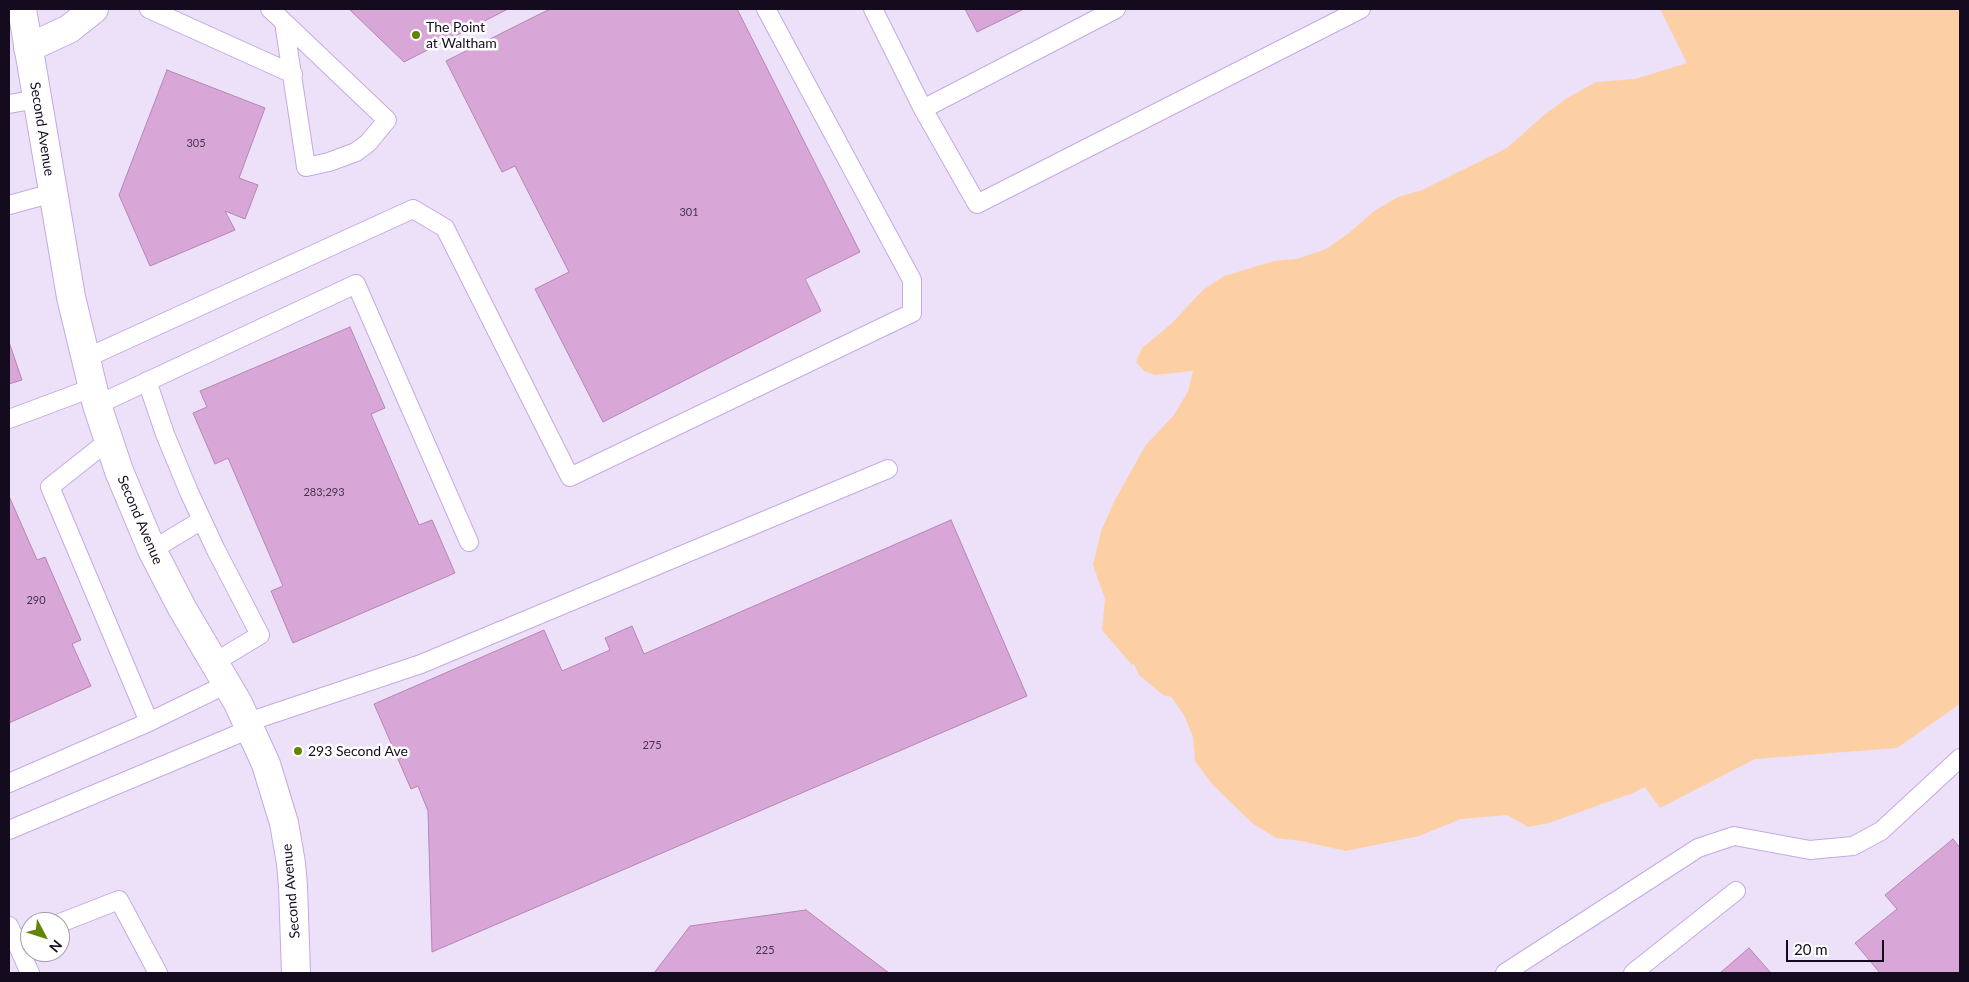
<!DOCTYPE html>
<html>
<head>
<meta charset="utf-8">
<style>
	body { margin:0 }
	#map { position:relative; width:1969px; height:982px; overflow:hidden; background:#ece1f9; font-family:Lato,sans-serif }
	canvas { display:block }
	.frame { position:absolute; inset:0; border:10px solid #150b1f; pointer-events:none }
	.north { position:absolute; left:20px; top:912px; width:50px; height:50px; box-sizing:border-box; background:#fff; border:1px solid #a19da5; border-radius:50%; rotate:130deg; font-size:14px; font-weight:700; line-height:20px; text-align:center; color:#150b1f }
	.north::after { content:''; display:block; margin:auto; width:18px; height:22px; background:#608504; clip-path:polygon(50% 0,100% 100%,50% 72%,0 100%) }
	.scale { position:absolute; left:1786px; top:940px; width:98px; height:22px; box-sizing:border-box; border:2px solid #150b1f; border-top:0; padding-left:6px; font-size:15px; line-height:18px; white-space:nowrap; color:#150b1f; -webkit-text-stroke:4px #fff; paint-order:stroke }
</style>
</head>
<body>
<div id="map">
<canvas width="1969" height="982"></canvas>
<div class="frame"></div>
<div class="north">N</div>
<div class="scale">20 m</div>
</div>
<script>
const g = document.querySelector('canvas').getContext('2d');
g.lineJoin = 'round';
function fill(path, color) { g.fillStyle = color; g.fill(path, 'evenodd'); }
const toPath = rows => new Path2D(rows.map(r => 'M' + r).join(''));
function strokePath(path, color, width, dash) { g.strokeStyle = color; g.lineWidth = width; g.lineCap = dash ? 'butt' : 'round'; g.setLineDash(dash || []); g.stroke(path); }
function write(font, color, halo, rows, align = 'center') {
  g.font = font + ' Lato,sans-serif'; g.lineWidth = 5; g.setLineDash([]); g.textBaseline = 'middle'; g.strokeStyle = halo; g.fillStyle = color; for (const [text, x, y, turn = 0] of rows) {
    g.save(); g.translate(x, y); g.rotate((+turn || 0) * Math.PI / 180); g.textAlign = isNaN(turn) ? turn : align; if (halo) g.strokeText(text, 0, 0); g.fillText(text, 0, 0); g.restore();
  }
}
fill(toPath([
	[1660,9,1960,9,1960,704,1897,748,1755,759,1660,808,1645,787,1633,793,1549,823,1528,827,1507,815,1461,819,1419,836,1346,851,1301,841,1276,838,1252,823,1212,784,1195,761,1193,737,1184,715,1171,697,1163,695,1139,675,1134,664,1132,665,1102,630,1105,599,1093,565,1101,531,1115,500,1145,446,1174,415,1188,391,1193,371,1155,375,1144,371,1136,362,1142,348,1171,324,1203,290,1224,276,1274,261,1297,259,1326,249,1349,233,1374,211,1398,197,1422,190,1507,148,1544,115,1567,98,1596,82,1635,79,1687,63]
]), '#fcd0a4');
const building = toPath([
	[349,9,508,9,404,62,349,9],
	[550,9,737,9,860,252,805,279,821,311,603,422,535,289,569,272,515,166,502,172,446,61,550,9],
	[965,9,1024,9,977,32,965,9],
	[167,70,265,108,239,178,258,185,245,219,225,211,235,230,150,266,119,195,167,70],
	[350,327,385,408,371,414,419,525,432,520,455,573,293,643,271,591,283,586,228,458,215,464,193,413,207,407,200,391,350,327],
	[9,342,22,380,9,384,9,342],
	[9,496,37,560,45,557,81,640,72,644,91,686,9,723,9,496],
	[951,520,1027,696,432,952,428,811,418,786,411,789,374,704,544,630,562,671,610,650,605,638,632,626,644,654,951,520],
	[1953,839,1960,848,1960,973,1880,973,1855,943,1897,909,1885,895,1953,839],
	[806,910,889,973,654,973,690,926,806,910],
	[1749,948,1771,973,1720,973,1749,948]
]);
fill(building, '#d8a6d7');
strokePath(building, '#b585b5', 1);
const lane = toPath([
	[149,9,293,74],
	[270,9,284,22,387,120,368,143,356,152,329,162,306,167,284,22],
	[873,9,923,109,977,204,1361,9],
	[9,104,37,99],
	[923,109,1116,9],
	[9,205,53,193],
	[84,359,413,209,445,228,570,477,912,313,912,280,766,9],
	[147,381,165,434,189,492,215,548,260,635,215,662],
	[97,405,356,284,469,542],
	[9,419,92,388],
	[108,441,50,487,149,722],
	[152,550,202,520],
	[248,722,421,664,888,469],
	[9,783,149,722,227,684],
	[9,830,250,729],
	[60,923,119,900,158,973],
	[9,926,30,973],
	[15,941,30,935],
	[1505,973,1698,848,1734,836,1810,850,1853,846,1881,831,1960,758],
	[1633,973,1736,891]
]);
const street = toPath([
	[28,48,69,29,94,9]
]);
const secondary = toPath([
	[22,9,71,297,97,405,119,471,152,550,182,608,238,703,266,764,284,823,291,863,293,886,296,973]
]);
strokePath(lane, '#c5a9e3', 20);
strokePath(street, '#c5a9e3', 30);
strokePath(secondary, '#c5a9e3', 30);
strokePath(lane, '#fff', 18);
strokePath(street, '#fff', 28);
strokePath(secondary, '#fff', 28);
for (const [x, y, r, color] of [
	[416,35,5,"#608504"],
	[298,751,5,"#608504"]
]) { const dot = new Path2D(); dot.arc(x, y, r, 0, 2 * Math.PI); g.fillStyle = color; g.fill(dot); strokePath(dot, '#fff', 2); }
write('11px', '#46324d', null, [
	["305",196,143],
	["301",689,212],
	["283;293",324,492],
	["290",36,600],
	["275",652,745],
	["225",765,950]
]);
write('14px', '#150b1f', '#fff', [
	["The Point",426,27],
	["at Waltham",426,43],
	["293 Second Ave",308,751]
], 'left');
write('14px', '#150b1f', '#fff', [
	["Second Avenue",42,129,81],
	["Second Avenue",140,520,67],
	["Second Avenue",291,891,-95]
]);
</script>
</body>
</html>
